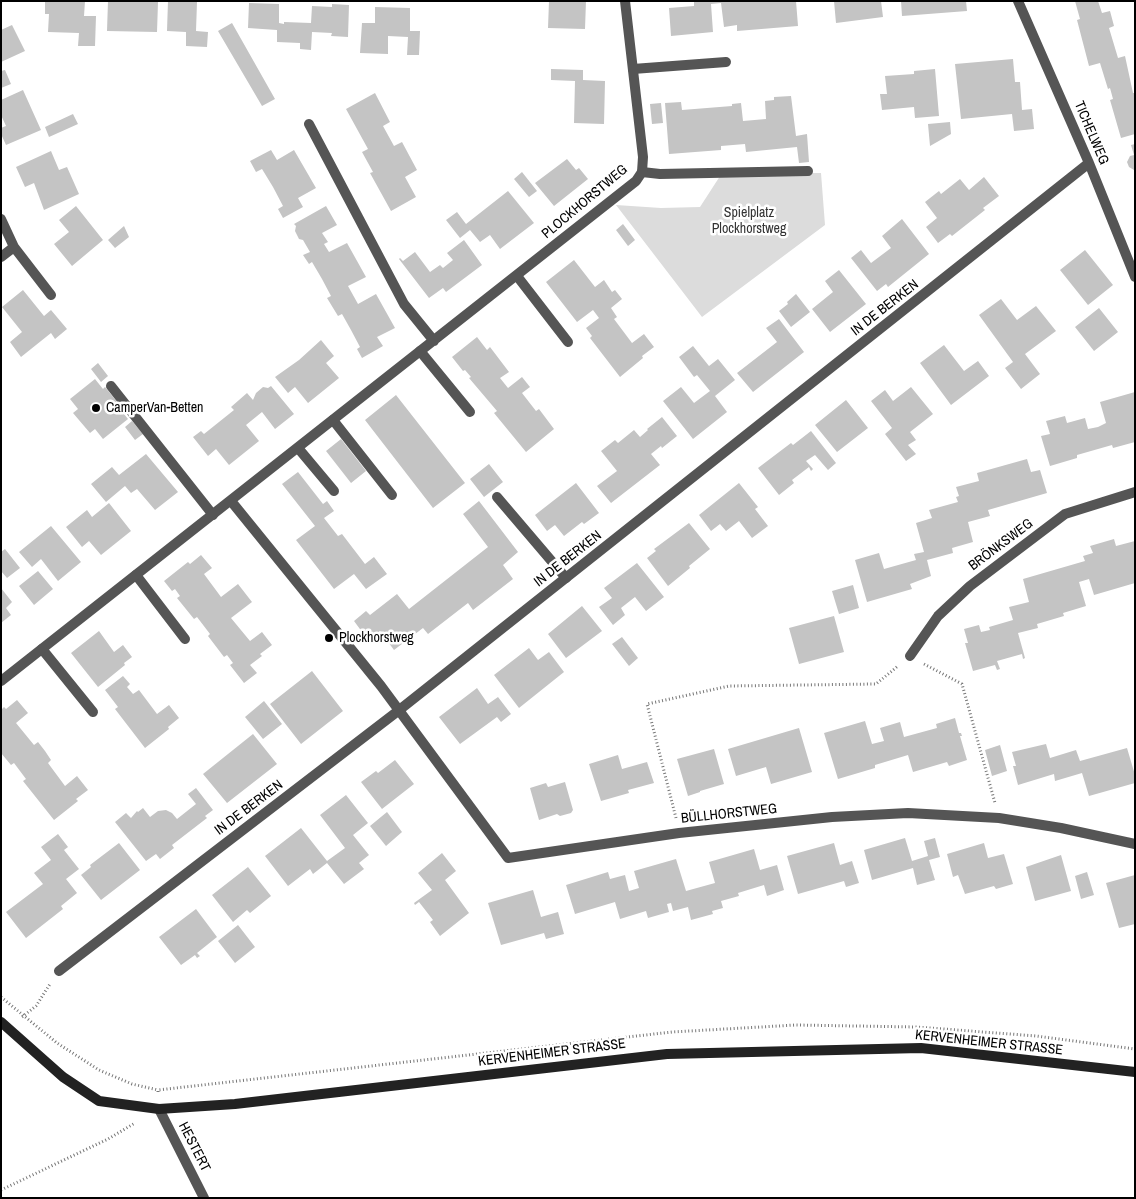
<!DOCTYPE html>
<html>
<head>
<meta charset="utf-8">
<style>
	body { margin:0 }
	#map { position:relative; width:1136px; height:1199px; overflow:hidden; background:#fff; font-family:"Archivo Narrow",sans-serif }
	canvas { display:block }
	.frame { position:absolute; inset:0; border:2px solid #000; pointer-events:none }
</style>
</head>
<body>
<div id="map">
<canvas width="1136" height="1199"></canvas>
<div class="frame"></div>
</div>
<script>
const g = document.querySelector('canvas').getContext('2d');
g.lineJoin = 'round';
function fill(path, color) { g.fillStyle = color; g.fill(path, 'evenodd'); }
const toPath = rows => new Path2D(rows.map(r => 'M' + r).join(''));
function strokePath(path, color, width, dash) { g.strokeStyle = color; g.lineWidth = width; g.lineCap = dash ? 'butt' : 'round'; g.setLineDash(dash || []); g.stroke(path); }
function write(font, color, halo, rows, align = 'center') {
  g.font = font + ' "Archivo Narrow",sans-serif'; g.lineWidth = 5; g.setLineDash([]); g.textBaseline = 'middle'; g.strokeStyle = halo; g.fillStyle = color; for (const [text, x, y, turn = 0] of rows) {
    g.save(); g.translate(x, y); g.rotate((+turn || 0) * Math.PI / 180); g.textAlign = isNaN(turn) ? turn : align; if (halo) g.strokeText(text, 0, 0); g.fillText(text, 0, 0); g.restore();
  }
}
fill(toPath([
	[722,173,821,173,825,225,702,317,616,205,661,208,700,207]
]), '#dcdcdc');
fill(toPath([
	[45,1,85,1,84,16,96,16,95,46,78,46,79,33,48,32,49,14,45,14],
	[108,1,158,2,157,32,107,31],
	[168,1,197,2,196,31,208,32,207,47,186,46,186,32,167,31],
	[549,1,586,1,585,29,548,28],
	[694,1,796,1,798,26,737,31,737,25,724,27,721,3,711,4,713,32,671,36,669,8,694,6],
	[834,1,881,1,883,17,836,23],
	[901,1,966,1,967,11,902,16],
	[1075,1,1098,1,1102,13,1110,11,1114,26,1109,28,1118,58,1125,56,1133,93,1135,93,1135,134,1121,138,1110,100,1113,99,1110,88,1108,89,1100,63,1089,66,1077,20,1080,19],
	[249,3,279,4,279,23,284,24,284,22,311,23,312,6,332,7,332,4,349,5,348,37,331,36,332,33,312,32,311,50,300,49,300,43,277,42,277,30,248,28],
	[375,7,410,8,410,31,420,31,419,55,407,55,408,37,388,36,388,54,360,53,362,23,375,23],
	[232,23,275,99,262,106,218,31],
	[12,25,25,51,1,62,1,30],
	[1013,59,1015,82,1020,82,1022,110,1032,109,1034,129,1014,131,1012,114,961,119,955,64],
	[551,69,583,70,583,80,605,81,604,124,574,123,575,81,551,80],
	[935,69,939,116,915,118,914,107,882,110,880,94,887,94,885,76,914,74,914,71],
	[5,70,11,84,1,88,1,71],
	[23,90,41,130,6,145,1,134,1,128,6,126,1,115,1,100],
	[375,93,390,122,383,126,394,146,402,142,417,170,405,177,416,197,391,211,370,173,373,172,362,152,368,149,346,109],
	[791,96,796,136,807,134,809,162,799,163,797,147,746,152,745,144,721,146,721,150,669,154,665,103,681,102,682,110,732,106,732,104,741,103,743,121,766,119,765,101,774,100,774,97],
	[661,103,663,123,652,124,650,104],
	[73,114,78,124,49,137,45,127],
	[950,122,951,134,930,146,928,124],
	[1135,144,1135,170,1134,170,1129,167,1127,162,1130,156,1134,155,1131,145],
	[271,150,277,160,294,150,316,188,298,198,303,207,283,218,278,209,283,206,273,187,262,169,256,172,250,161],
	[51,151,59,170,67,167,79,194,44,210,34,183,25,187,16,167],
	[567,159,576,170,579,168,588,179,554,206,535,183],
	[522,172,537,191,529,197,514,179],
	[984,177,999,196,983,208,985,210,952,236,950,234,938,243,926,227,937,218,925,202,939,191,941,194,960,179,969,190],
	[508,191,534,223,500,249,490,235,480,242,470,230,460,238,446,220,457,212,466,224],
	[76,206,103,240,72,266,54,244,69,232,59,220],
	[326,206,337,225,322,233,328,242,324,244,329,252,347,243,366,277,348,286,358,304,376,294,395,328,377,337,383,346,362,358,357,349,360,347,351,330,342,314,338,316,327,298,331,296,322,279,312,262,309,264,303,255,310,252,303,240,299,239,295,231,296,226,294,224],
	[902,219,929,254,888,287,886,284,877,291,851,258,861,250,871,263,891,248,882,236],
	[623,224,635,240,628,246,616,230],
	[124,226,129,237,115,248,108,240],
	[464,240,482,265,446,292,443,288,429,298,399,259,400,258,403,261,415,252,430,272,440,265,443,268,453,260,447,253],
	[1085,250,1113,285,1088,305,1060,270],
	[574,260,595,287,604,280,612,292,615,290,622,299,611,308,617,317,614,319,632,343,644,334,654,347,642,356,643,358,620,377,590,338,592,336,586,328,599,318,593,310,577,322,546,282],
	[839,270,866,304,830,332,812,309,833,292,825,281],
	[23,290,44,316,51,310,67,329,55,339,51,333,21,357,10,342,22,332,2,307],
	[796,294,810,312,791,327,779,311,788,304,787,302],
	[1001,299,1017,320,1036,306,1056,331,1025,354,1040,374,1021,389,1005,368,1013,362,979,315],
	[1099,308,1118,332,1094,351,1075,327],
	[779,319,804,352,753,392,737,373,777,342,766,328],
	[477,337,487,350,490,347,509,372,500,378,508,388,522,377,530,387,522,393,536,411,539,409,554,429,526,452,494,413,497,411,469,378,471,377,465,370,463,371,452,357],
	[321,340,334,356,326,363,339,378,308,403,295,387,288,393,275,377,299,360],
	[944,345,964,371,978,361,989,376,951,405,920,363],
	[693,346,709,366,718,359,735,380,715,396,727,412,693,439,663,401,681,387,694,403,710,391,697,375,694,377,679,357],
	[98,363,108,376,101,382,91,369],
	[95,379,103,389,105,387,122,408,120,409,128,419,103,439,95,429,90,433,73,413,78,409,70,399],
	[271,386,294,414,275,429,262,412,246,425,259,441,229,465,216,449,208,456,193,437,201,431,204,434,234,410,231,407,247,393,253,400,256,393,263,387,268,388],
	[911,387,933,414,910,432,916,440,908,445,916,454,906,461,885,434,892,428,871,401,885,390,893,401],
	[1135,392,1135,442,1113,448,1112,445,1077,455,1077,458,1050,466,1041,436,1050,434,1046,421,1065,416,1067,423,1085,418,1088,429,1098,427,1106,423,1100,402],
	[396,395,465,483,433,508,365,420],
	[846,400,868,428,837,452,815,425],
	[662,417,677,436,662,448,661,446,651,454,660,465,611,503,597,486,617,471,601,451,615,440,618,443,634,430,640,437,648,430,647,429],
	[132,421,143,434,135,440,125,427],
	[811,431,836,463,828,470,815,455,806,461,813,469,811,471,809,467,792,480,794,483,779,495,758,468,791,443,793,445],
	[341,439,366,471,351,483,326,451],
	[146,454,178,492,155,510,137,489,131,493,125,486,106,502,91,484,112,467,119,475],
	[1027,459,1031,472,1040,470,1047,493,988,510,990,516,968,522,973,542,952,548,953,553,927,560,931,576,910,584,912,589,867,602,855,560,879,553,884,569,916,560,914,554,924,552,916,523,932,518,929,510,958,502,956,497,959,496,956,487,979,481,977,473],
	[489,464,503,482,484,497,470,479],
	[298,472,323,504,327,501,334,511,324,518,338,536,342,534,365,564,374,557,387,574,366,589,354,574,334,589,296,540,315,526,282,484],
	[576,483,599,513,584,524,582,522,564,536,555,525,547,531,535,515],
	[739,483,758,507,755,509,768,526,752,538,739,521,726,531,720,524,711,531,699,515],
	[479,501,518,552,503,565,513,579,473,610,468,603,428,634,423,628,394,650,380,631,368,640,354,621,366,611,370,615,397,594,409,609,488,547,463,514],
	[109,503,131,531,101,555,89,541,82,547,66,527,87,510,92,517],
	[689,523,710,549,689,566,690,568,668,586,647,558,656,551,654,549],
	[51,526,81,562,58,581,41,559,32,567,19,552],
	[1114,539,1116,546,1135,541,1135,583,1094,595,1089,579,1079,582,1086,606,1063,613,1064,616,1037,624,1038,628,1018,633,1025,658,1023,659,1022,654,997,661,1000,669,997,670,995,665,973,671,965,643,968,643,964,629,979,625,981,632,990,630,989,627,1013,620,1009,607,1029,602,1023,579,1085,561,1083,556,1093,553,1090,546],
	[5,549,20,568,7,578,1,571,1,552],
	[201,555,212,568,204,574,221,597,238,584,252,602,231,618,250,641,262,632,272,645,260,654,262,656,250,665,257,673,244,683,230,665,233,663,227,655,224,657,208,636,210,634,197,617,194,619,177,598,180,596,175,589,172,591,164,581,188,562,190,564],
	[637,563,664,597,646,611,635,597,621,608,625,615,613,625,599,607,612,598,604,588],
	[38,571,53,589,34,605,19,586],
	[853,585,859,608,839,614,832,591],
	[1,588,12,602,6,608,11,615,1,623],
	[582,606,602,631,566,658,548,634],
	[834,616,844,652,799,664,789,628],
	[99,631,114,652,123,645,132,657,124,663,125,665,98,687,71,653],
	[622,637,638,658,629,666,612,644],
	[529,648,538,660,549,652,564,672,519,708,494,675],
	[312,671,343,711,301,744,270,704],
	[123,676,130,684,127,687,133,694,139,690,157,714,169,705,179,718,168,727,169,729,145,748,115,709,118,707,105,690],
	[477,688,488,704,498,697,511,714,501,722,497,717,460,744,439,717],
	[17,700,28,713,16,723,34,745,38,742,45,751,51,760,48,763,65,786,77,776,88,790,76,799,78,801,54,820,23,781,26,779,14,763,11,765,1,753,1,710,4,707,6,709],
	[264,701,282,724,263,739,245,717],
	[955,718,959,733,961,733,962,736,960,736,967,760,949,766,947,762,913,772,908,755,875,765,875,768,838,779,824,733,865,721,872,744,884,741,880,728,900,722,904,737,937,728,936,724],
	[799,728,812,772,771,784,766,767,736,776,728,749],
	[253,734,277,764,227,803,203,774],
	[1046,744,1050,758,1076,750,1080,761,1127,748,1135,775,1135,783,1089,796,1082,773,1055,781,1054,774,1018,785,1013,766,1016,766,1012,752],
	[1000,745,1007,771,992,776,985,750],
	[714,749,724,784,700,791,700,792,688,796,677,759],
	[618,755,622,769,647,762,654,783,628,790,629,793,601,801,589,764],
	[395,760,414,784,382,809,361,782,376,771,378,773],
	[565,782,573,810,571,813,560,816,557,814,539,820,530,788,546,783,548,787],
	[196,788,213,810,205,816,207,818,172,845,174,848,160,859,156,854,146,861,115,822,126,813,131,818,137,811,138,812,143,808,150,817,158,811,166,810,172,813,177,819,196,804,188,794],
	[346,795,368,823,353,835,369,855,359,863,364,869,344,884,327,863,313,874,310,869,288,886,265,856,301,828,327,861,345,848,320,815],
	[387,812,402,832,386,846,370,826],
	[58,834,68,847,64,850,79,869,66,879,77,893,61,906,63,909,26,938,6,912,43,884,34,873,51,860,41,847],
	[905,838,912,861,928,856,924,841,935,838,940,857,929,860,935,880,917,885,913,868,872,880,864,850],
	[119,843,140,870,101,900,81,875,91,867,90,865],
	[834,843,840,865,852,861,859,883,846,887,844,881,798,894,787,856],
	[984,843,988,858,1004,854,1013,884,996,889,994,886,965,894,958,875,953,877,947,854],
	[754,849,760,870,777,865,784,890,767,896,764,885,738,893,739,896,721,901,723,908,712,911,713,914,691,920,688,907,673,911,671,903,667,904,669,912,648,918,646,911,620,919,615,902,575,914,566,885,608,872,610,879,625,875,629,891,639,888,634,871,676,859,686,891,715,883,709,862],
	[442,853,456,871,445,880,469,913,440,936,430,922,433,920,419,902,415,905,414,903,432,890,418,873],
	[1061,855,1071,891,1035,901,1026,867],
	[248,867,271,896,250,913,247,910,233,922,212,895],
	[1087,872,1094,895,1081,899,1075,876],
	[1135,875,1135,924,1119,928,1106,883],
	[533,890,541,917,558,912,564,934,546,939,544,933,501,945,488,903],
	[196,909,217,937,197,953,200,956,197,958,195,955,181,965,159,937],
	[238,925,255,947,235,963,218,941]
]), '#c4c4c4');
strokePath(toPath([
	[924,664,962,684,995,803],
	[676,818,647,704,729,686,876,684,898,666],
	[1,997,57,1043,99,1070,132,1084,158,1090],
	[22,1017,36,1006,50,984],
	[158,1092,158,1090,672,1032,796,1025,917,1027,1036,1036,1135,1049],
	[1,1190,108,1139,135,1123]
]), '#777', 3, [1, 2.5]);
strokePath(toPath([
	[633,69,726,62],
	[642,172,660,174,808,171],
	[517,276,568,342],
	[420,351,470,412],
	[111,386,213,515],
	[333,420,392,495],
	[298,448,334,491],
	[497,497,566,578],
	[136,575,185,639],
	[42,649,93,712]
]), '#555', 10);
strokePath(toPath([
	[1018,1,1089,163,1135,277],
	[309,124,404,304,434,341],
	[1,219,14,247,1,257],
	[14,247,51,295],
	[231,501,381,686,508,858,679,833,832,817,908,813,999,818,1061,828,1135,844],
	[910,656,938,616,970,586,1065,514,1135,492],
	[1,681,636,181,642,172,643,157,625,1],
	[59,971,398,711,1089,163],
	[159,1109,204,1198]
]), '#555', 10);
strokePath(toPath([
	[1,1022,63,1077,99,1101,159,1109,235,1104,667,1054,921,1048,1135,1072]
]), '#222', 10);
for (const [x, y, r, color] of [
	[96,408,5,"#000"],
	[329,638,5,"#000"]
]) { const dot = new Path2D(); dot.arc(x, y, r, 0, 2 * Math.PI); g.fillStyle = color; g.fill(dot); strokePath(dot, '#fff', 2); }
write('14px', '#000', '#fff', [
	["TICHELWEG",1091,133,67],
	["PLOCKHORSTWEG",585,202,-40],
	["IN DE BERKEN",885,308,-38],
	["BRÖNKSWEG",1001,545,-37],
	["IN DE BERKEN",568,559,-38],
	["IN DE BERKEN",249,808,-37],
	["BÜLLHORSTWEG",729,814,-6],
	["KERVENHEIMER STRASSE",989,1043,6],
	["KERVENHEIMER STRASSE",552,1053,-7],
	["HESTERT",194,1147,63]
]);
write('14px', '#333', '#fff', [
	["Spielplatz",749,213],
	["Plockhorstweg",749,229]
]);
write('14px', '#000', '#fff', [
	["CamperVan-Betten",106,408],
	["Plockhorstweg",339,638]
], 'left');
</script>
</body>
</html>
